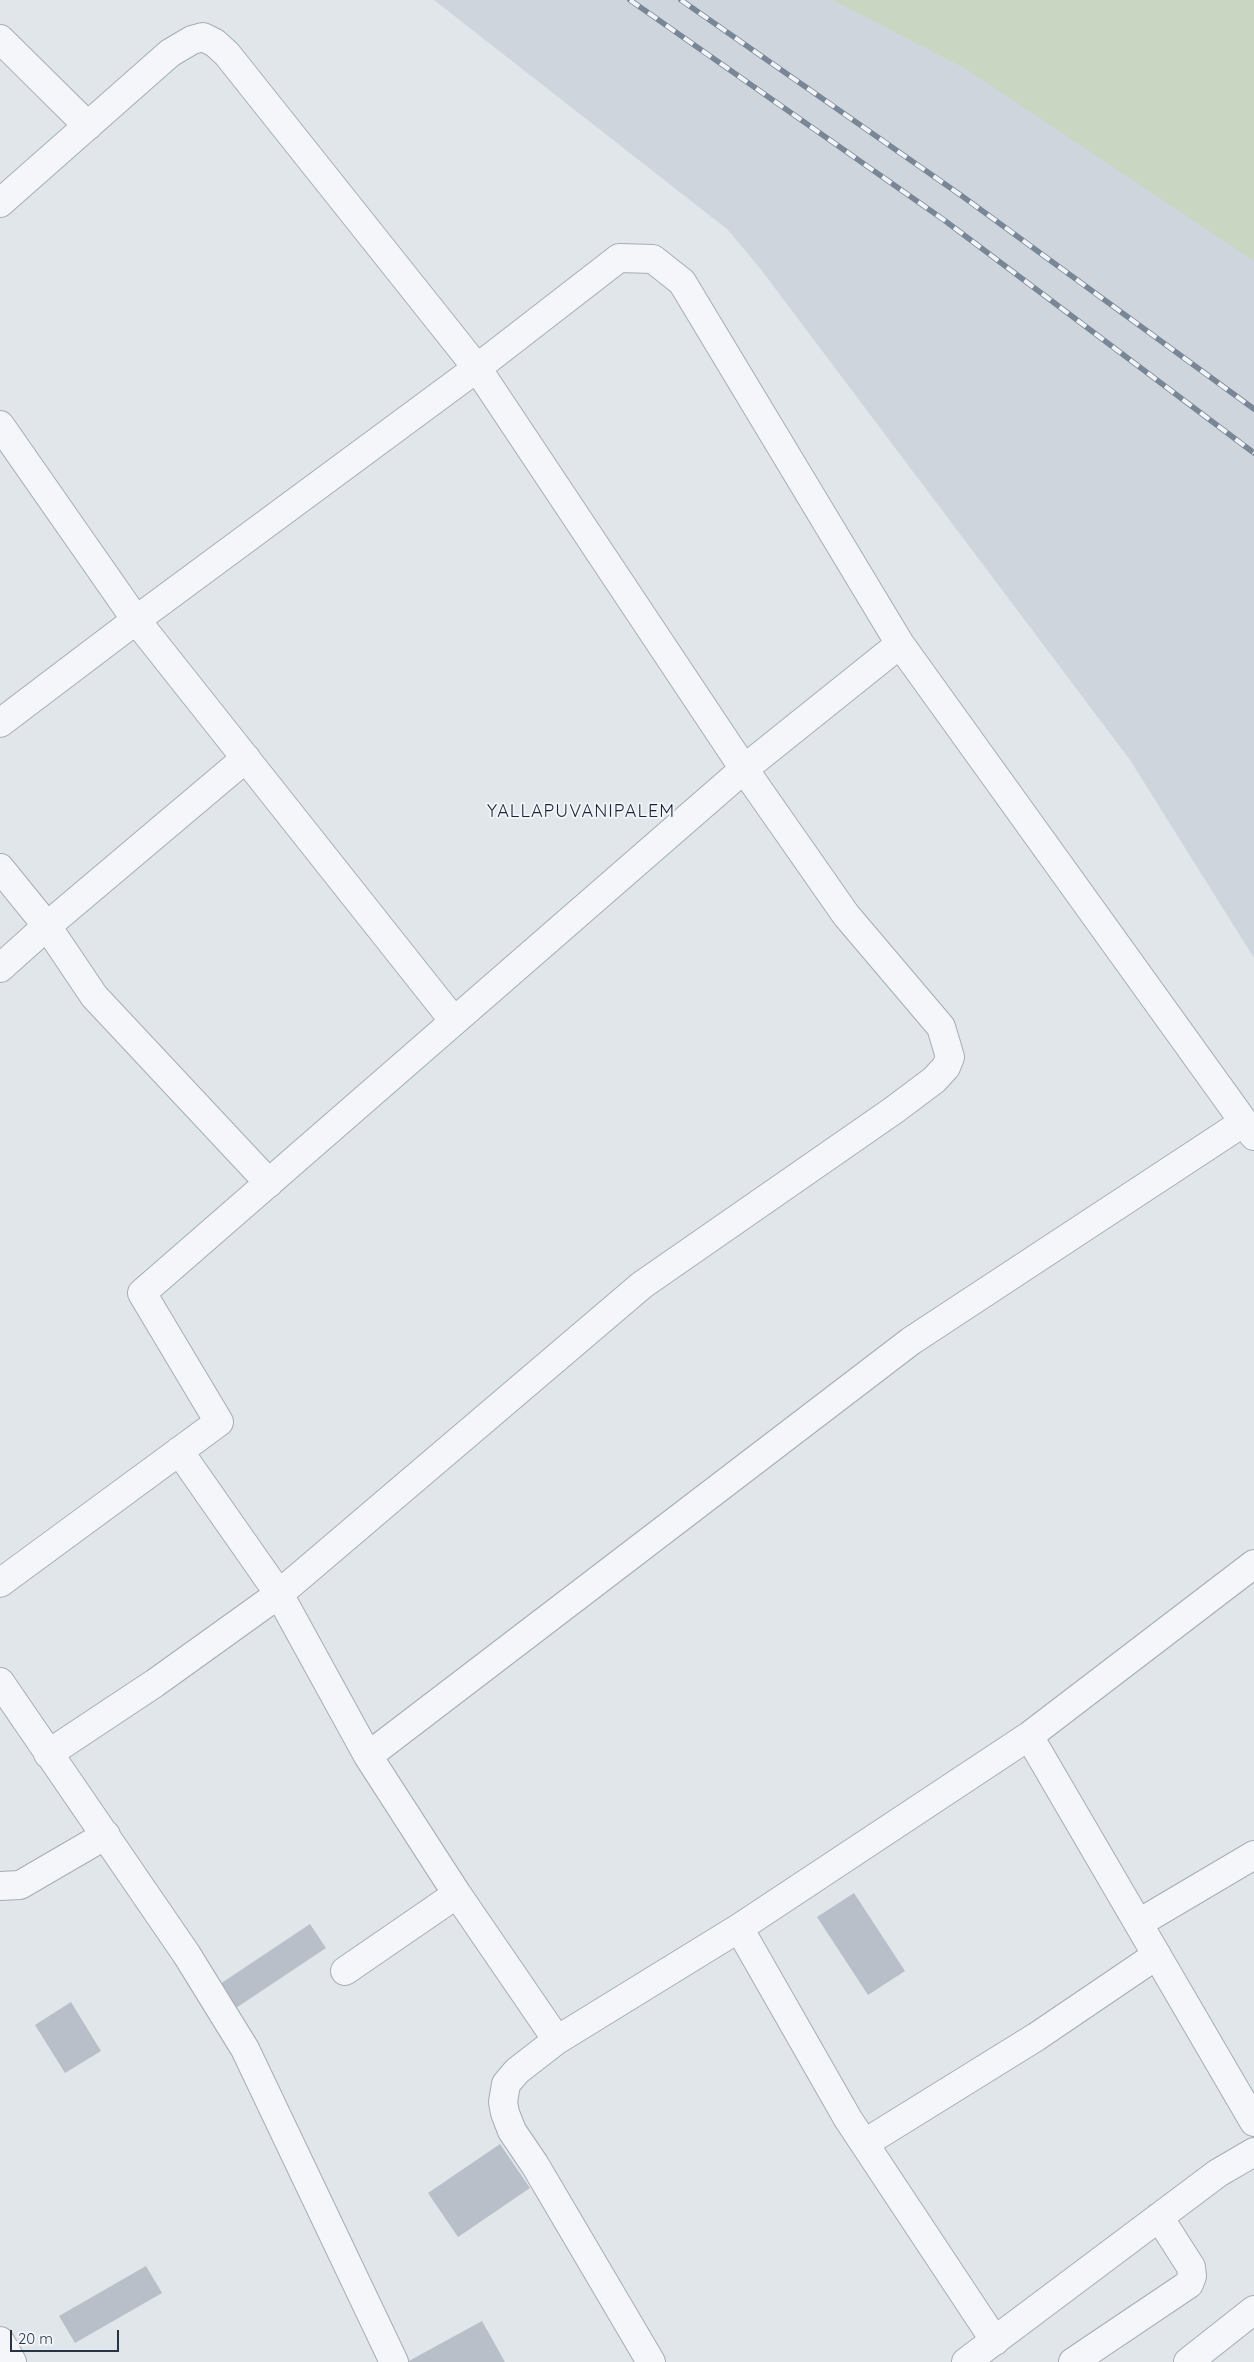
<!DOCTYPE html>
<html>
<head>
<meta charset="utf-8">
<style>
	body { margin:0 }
	#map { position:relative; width:1254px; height:2362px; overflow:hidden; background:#e1e6eb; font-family:Quicksand,sans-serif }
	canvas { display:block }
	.scale { position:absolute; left:10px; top:2330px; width:109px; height:22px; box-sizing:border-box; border:2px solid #283444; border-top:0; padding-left:6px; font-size:15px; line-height:18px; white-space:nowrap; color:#283444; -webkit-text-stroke:4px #f1f4f8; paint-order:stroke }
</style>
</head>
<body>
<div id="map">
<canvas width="1254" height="2362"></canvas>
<div class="scale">20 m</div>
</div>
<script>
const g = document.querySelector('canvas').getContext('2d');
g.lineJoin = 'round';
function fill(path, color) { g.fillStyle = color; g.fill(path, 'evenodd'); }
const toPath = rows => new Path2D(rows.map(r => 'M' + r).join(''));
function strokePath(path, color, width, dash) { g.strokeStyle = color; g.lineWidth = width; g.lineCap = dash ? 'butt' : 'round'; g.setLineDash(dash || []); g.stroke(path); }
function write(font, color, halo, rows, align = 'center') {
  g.font = font + ' Quicksand,sans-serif'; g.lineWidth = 4; g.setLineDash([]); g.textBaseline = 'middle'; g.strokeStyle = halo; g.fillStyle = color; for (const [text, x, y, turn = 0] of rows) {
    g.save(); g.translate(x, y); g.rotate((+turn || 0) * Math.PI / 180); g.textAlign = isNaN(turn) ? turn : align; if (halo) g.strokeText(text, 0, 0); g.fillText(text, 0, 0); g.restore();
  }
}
fill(toPath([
	[434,0,1254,0,1254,958,1130,760,759,267,727,229]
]), '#cfd5dd');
fill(toPath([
	[833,0,1254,0,1254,261,968,70]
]), '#c8d6c2');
fill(toPath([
	[854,1893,905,1971,868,1995,817,1917],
	[310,1924,326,1948,236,2008,220,1984],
	[71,2002,101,2051,65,2073,35,2025],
	[500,2144,530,2188,458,2237,428,2193],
	[146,2266,162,2293,75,2343,59,2316],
	[482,2321,505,2362,407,2362]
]), '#b8bfc9');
const street = toPath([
	[0,39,88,126],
	[0,203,170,53,192,40,203,37,215,43,227,54,477,368,619,258,653,259,682,282,900,644],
	[0,425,136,620,477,368,744,769,846,915,941,1027,950,1057,946,1067,934,1080,894,1110,642,1285,279,1594,155,1683,48,1754],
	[0,723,136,620,454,1021],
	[0,868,47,926,94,996,269,1183],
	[0,968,47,926,246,758],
	[179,1451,279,1594,368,1756,457,1894,557,2040,739,1928,1029,1736,1254,2122],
	[0,1583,219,1422,142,1293,744,769,900,644,1254,1136],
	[0,1682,187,1955,245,2049,394,2362],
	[1029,1736,1254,1564],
	[368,1756,911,1341,1244,1122],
	[0,1886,20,1885,106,1835],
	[1139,1923,1254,1855],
	[739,1928,848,2119,995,2341],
	[345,1971,457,1894],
	[557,2040,517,2071,506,2084,503,2102,505,2113,512,2131,535,2165,651,2362],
	[865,2143,1036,2037,1157,1955],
	[0,2341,12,2362],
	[966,2362,1218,2173,1254,2152],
	[1073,2362,1189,2284,1192,2276,1191,2267,1159,2217],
	[1188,2362,1254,2310]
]);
strokePath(street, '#a6adb6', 30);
strokePath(street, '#f4f6f9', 28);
const rail = toPath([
	[630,0,944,220,1254,453],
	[681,0,962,196,1254,409]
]);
strokePath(rail, '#798696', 5.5);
strokePath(rail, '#f1f4f8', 4, [11]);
g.letterSpacing = '1px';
write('18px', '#1a2535', '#f1f4f8', [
	["YALLAPUVANIPALEM",581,812]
]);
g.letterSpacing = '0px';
</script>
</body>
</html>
